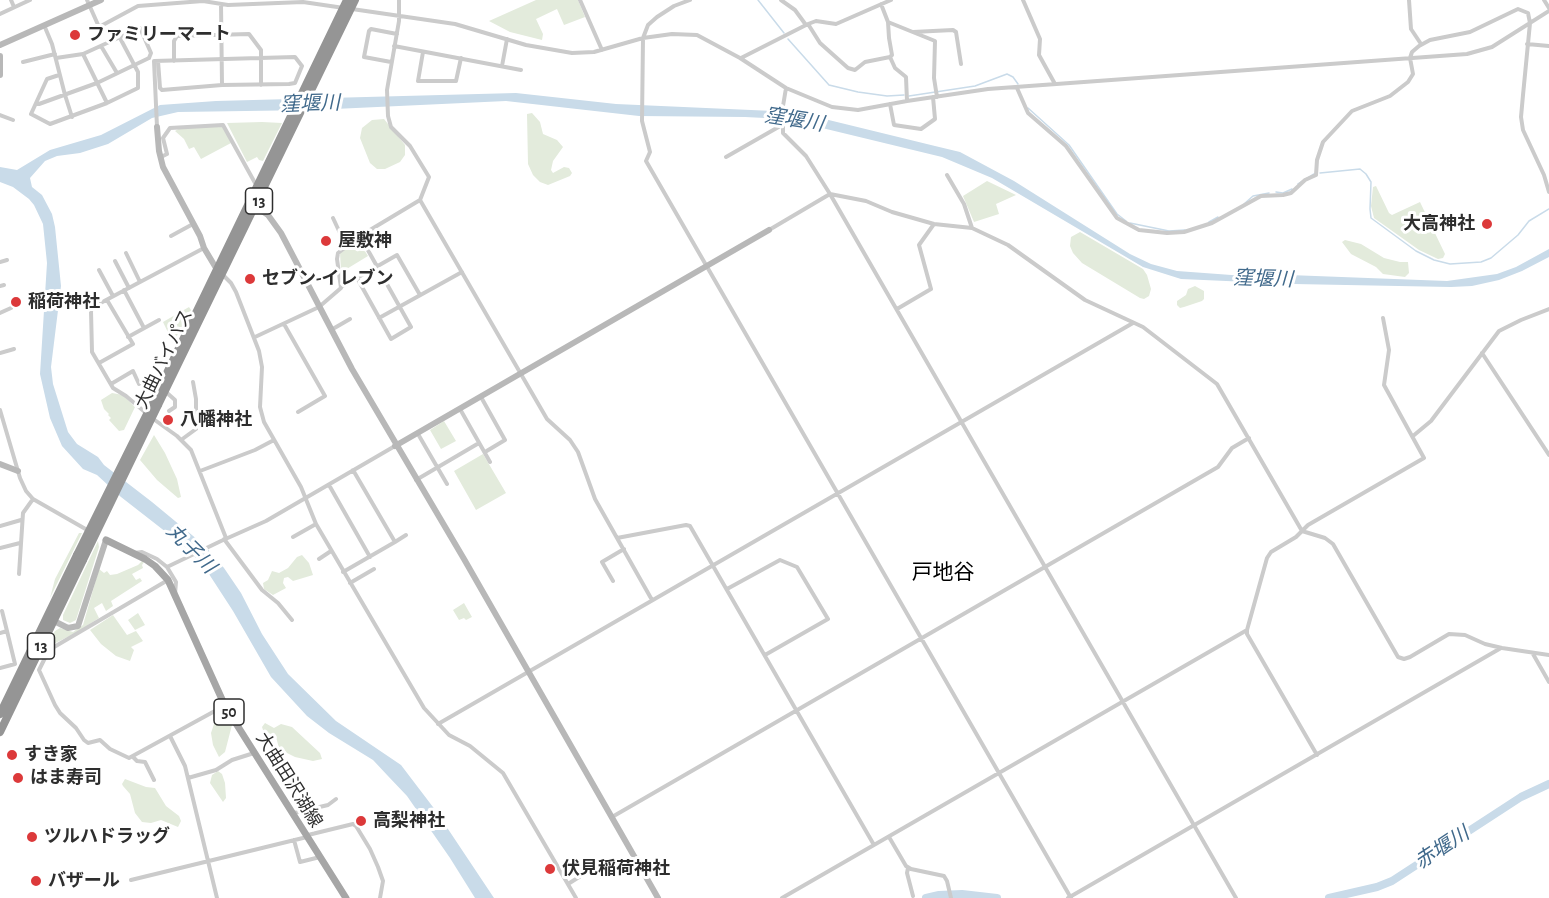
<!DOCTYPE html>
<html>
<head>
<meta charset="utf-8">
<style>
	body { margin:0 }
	canvas { display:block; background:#fff }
</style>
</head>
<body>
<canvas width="1549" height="898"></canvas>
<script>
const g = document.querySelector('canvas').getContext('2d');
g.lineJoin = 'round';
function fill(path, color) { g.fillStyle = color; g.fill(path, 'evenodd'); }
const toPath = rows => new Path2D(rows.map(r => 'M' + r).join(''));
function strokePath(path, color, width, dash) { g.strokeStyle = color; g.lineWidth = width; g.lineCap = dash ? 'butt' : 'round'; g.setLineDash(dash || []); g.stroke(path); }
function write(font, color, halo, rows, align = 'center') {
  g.font = font + ' "Alegreya Sans","Noto Sans JP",sans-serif'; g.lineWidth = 6; g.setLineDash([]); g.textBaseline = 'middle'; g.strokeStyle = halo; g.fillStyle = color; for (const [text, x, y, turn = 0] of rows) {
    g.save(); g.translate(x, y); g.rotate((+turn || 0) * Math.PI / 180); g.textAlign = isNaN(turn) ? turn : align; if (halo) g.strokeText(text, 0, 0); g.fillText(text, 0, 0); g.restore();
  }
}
fill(toPath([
	[536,0,578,0,585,17,564,25,557,9,536,19,543,34,542,40,510,32,489,21],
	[532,113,540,122,543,134,557,140,563,147,553,161,551,170,553,173,564,167,569,168,572,173,570,176,548,185,540,182,533,175,528,164,527,114],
	[384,119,405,145,405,155,400,162,385,169,377,169,370,163,360,138,362,128,372,120],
	[262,122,282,123,263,161,259,160,257,157,247,162,227,123],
	[223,126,231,143,201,159,194,147,189,149,184,139,175,131,180,128],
	[987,181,1016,195,996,204,999,214,974,222,963,196],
	[1376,186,1389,213,1392,215,1420,202,1445,254,1443,258,1438,259,1419,250,1374,218,1371,206,1373,187],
	[1080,232,1143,269,1147,275,1151,289,1149,296,1144,299,1140,298,1082,263,1073,253,1070,246,1071,237],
	[358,240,368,256,345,270,341,270,340,253],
	[1345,240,1361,244,1384,258,1400,262,1408,262,1409,273,1405,277,1383,274,1376,267,1351,254,1342,242],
	[1195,286,1204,291,1204,299,1202,301,1184,307,1180,308,1177,305,1177,301,1186,295,1188,289],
	[189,307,191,310,173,343,163,322],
	[112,393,123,395,135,407,124,430,119,431,109,420,111,418,108,415,109,414,104,409,101,400],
	[444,421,456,441,441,449,430,430],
	[154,435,165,453,177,479,181,497,178,498,157,480,140,460],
	[483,454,506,493,476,510,454,471],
	[79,533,82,533,50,598,55,579],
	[98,541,99,547,76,620,70,623,63,620,63,615],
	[302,555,309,563,313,575,293,581,288,577,284,578,283,583,286,588,273,595,264,589,263,583,268,580,272,571,279,573,288,568,297,557],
	[143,560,144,562,142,565,143,568,132,574,136,580,140,578,142,581,111,601,113,606,106,611,102,603,94,608,99,618,77,632,46,648,55,631,60,628,73,632,83,625,99,569,104,573,107,571,110,575,117,574,138,565],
	[464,603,472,617,466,620,464,618,459,620,453,610],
	[138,613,145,625,135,630,128,620],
	[113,615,127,635,136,631,143,641,131,647,134,650,130,661,116,656,101,644,90,630],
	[219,719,227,720,232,725,225,752,219,757,213,745,211,733,214,724],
	[265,723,274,728,281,724,292,727,320,753,322,759,313,761,295,757,285,752,279,748,276,737,263,730,262,727],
	[218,771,222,774,225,783,226,798,223,802,210,783,212,775],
	[125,779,146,787,155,788,166,806,179,816,181,821,178,827,161,820,151,823,142,822,135,813,130,794,123,786,122,784]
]), '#e3ebdc');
fill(toPath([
	[516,93,616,104,796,112,935,146,960,152,1014,181,1130,254,1151,264,1177,271,1245,276,1289,275,1447,281,1497,274,1516,267,1549,249,1549,257,1522,271,1499,280,1472,286,1451,287,1294,284,1181,279,1143,267,992,178,942,157,785,119,745,117,639,116,506,101,313,110,178,112,152,118,108,144,80,153,57,156,45,161,30,178,32,187,42,195,52,214,55,227,61,286,51,367,53,384,68,432,77,444,98,457,104,465,152,502,204,545,224,568,241,593,262,634,288,674,336,721,401,765,436,811,494,898,475,898,450,858,407,796,388,776,373,760,329,733,307,716,271,677,233,611,207,571,189,550,121,497,97,475,83,469,62,446,50,418,40,374,47,263,43,224,34,205,29,199,13,187,0,182,0,167,17,170,50,150,101,135,160,105,216,101]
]), '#c9dbe9');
strokePath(toPath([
	[758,0,784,33],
	[788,39,829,85,858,92,887,96,904,95],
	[909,96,975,86,1007,74,1013,77,1018,84],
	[1028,108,1069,145,1117,214,1126,221],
	[1320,173,1360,169,1366,174,1371,182,1370,209,1371,218,1416,251,1434,260,1450,264,1481,262,1491,258,1518,235,1529,221,1549,209],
	[1298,184,1314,174],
	[1276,192,1283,193,1292,189],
	[1244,204,1253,196,1269,193],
	[1209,222,1218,217],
	[1130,223,1169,231,1185,230]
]), '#c9dbe9', 1.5);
strokePath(toPath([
	[926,898,939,895,962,894,997,898],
	[1329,898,1377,887,1392,881,1521,797,1549,784]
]), '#c9dbe9', 8);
strokePath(toPath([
	[11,0,14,7],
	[87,0,99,27,138,6,203,1,228,5,303,2,344,8],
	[580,0,602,50],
	[690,0,674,6,657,17,648,25,643,38,642,121,650,152,646,161,1071,898],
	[781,0,795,10,806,25],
	[1023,0,1040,39,1039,55,1055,84],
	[1409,0,1411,29,1421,44],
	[1544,0,1549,8],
	[221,4,222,85],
	[352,9,455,24,526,45,572,53,594,52,643,38,672,34,697,35,740,58,786,88,832,107,858,110,907,101,988,89,1467,54,1492,47,1549,11],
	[0,14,30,0],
	[888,22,935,41,934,78,937,97],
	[808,24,820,43,848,68,855,70,865,62,890,57,892,55,889,38,888,22,881,4],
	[44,25,52,44,65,95,72,117],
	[913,32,953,30,956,32,961,64],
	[1527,44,1549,46],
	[101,46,117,73],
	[394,46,521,70],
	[423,52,418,81,456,81,461,58],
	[83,54,107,103],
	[890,57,895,68,906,77,907,101],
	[56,58,83,54,140,28,151,53,149,58],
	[741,58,808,24,816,21,836,24,891,0],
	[174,61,174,41,177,36,249,34,261,50,261,85],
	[23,62,55,54],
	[391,62,364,57,369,31,371,29,397,34],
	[502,66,507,39],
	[59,75,47,79,31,114,50,124,107,103,138,88,138,72,120,38],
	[786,88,783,106,783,133,806,156,830,194,1236,898],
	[1017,88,1028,113,1066,146,1117,218,1139,230,1167,233,1184,232,1212,223,1261,196,1283,195,1291,193,1305,180,1316,175,1317,160,1323,142,1352,111,1390,96,1408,82,1413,74,1410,58,1412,52,1419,46,1430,40,1470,32,1518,9,1528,13,1530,23,1523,95,1521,117,1523,130,1544,175,1549,192],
	[36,104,39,104,97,83,149,58],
	[890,104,894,125,921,129,935,119,933,97],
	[0,115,13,120],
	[157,127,154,61,295,57,302,66,295,83,289,84,222,85,162,90,160,88,158,61],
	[161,157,167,154,163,138,170,128,223,125,255,183],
	[726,157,782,125],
	[947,175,964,204,972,228],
	[420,200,547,419,570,440,578,452,595,499,652,600],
	[333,218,346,246],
	[769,230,830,194,866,201,892,212,934,224,972,228,1008,245,1085,300,1143,327,1217,384,1302,531,1325,538,1333,544,1398,657,1404,659,1410,657,1449,634,1465,635,1485,644,1502,648,1549,655],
	[171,236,193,224],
	[126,253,140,282],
	[115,261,129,288],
	[0,262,7,260],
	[99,270,113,296],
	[222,274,231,283,236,292,259,351,262,367,260,407,264,422,301,487,316,524,424,708,449,735,470,746,503,773,576,898],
	[357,278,391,339,411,327,360,236],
	[0,286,4,285],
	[341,287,397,255,420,295],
	[124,290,144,328],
	[897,309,931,289,919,245,934,224],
	[0,313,11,308],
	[379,318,462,272],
	[284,324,325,396,298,412],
	[331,330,350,319],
	[128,337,159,320],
	[255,337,319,307,341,288,337,259,338,253,360,236,420,200,429,177,410,146,391,127,388,116,387,90,399,21,399,0],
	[0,353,14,349],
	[1482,353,1549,455],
	[99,363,133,344,107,300],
	[111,384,133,371,139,384],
	[166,392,175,400,175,407,169,411],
	[481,397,505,440,485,452],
	[460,409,490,462],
	[0,410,20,478,26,491,33,499,89,531],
	[146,413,126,396,113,388,92,352,91,311,93,307,204,248],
	[152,418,177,436,191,450,226,538],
	[418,434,447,484],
	[1413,436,1431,421,1499,331,1521,320,1549,309],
	[181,440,196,429,196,399,193,382],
	[200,471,255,450,274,440],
	[416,480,479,443],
	[329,485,370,557],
	[0,526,21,520],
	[293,537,316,524],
	[617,538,686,525,690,526,874,845],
	[224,539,262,590,278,603,292,620],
	[395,542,406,535],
	[0,548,20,543],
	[134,553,142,552,157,559,167,567,176,582,175,594],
	[319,559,331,551],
	[167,567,221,541,266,521,395,446],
	[343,572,395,542,353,470],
	[19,574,23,513,33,499],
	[168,580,49,650,39,670,55,705,60,713,76,728,84,740,88,743,100,740,110,749,129,758,224,706],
	[613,581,602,562,624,549],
	[350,583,374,569],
	[727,589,780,560,797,567,828,619,765,655],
	[2,611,7,631],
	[0,633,7,631,15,664,0,668],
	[1533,654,1549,682],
	[438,724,1133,323],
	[170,736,185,766,217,898],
	[1317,755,1247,634,1247,630,1267,558,1271,552,1296,537,1308,525,1424,458,1384,385,1389,350,1383,318],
	[133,757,137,761,145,762,154,780],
	[188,778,216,770,232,760,254,753],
	[294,813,328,805,336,799],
	[612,817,1218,467,1232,448,1249,438],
	[308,835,353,824,356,826,370,849,378,867,383,881,380,898],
	[889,837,906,866,911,869,944,876,947,881,951,898],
	[294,840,300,862,320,857],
	[908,868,907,873,913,896],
	[131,880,307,837],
	[568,884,587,872],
	[782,898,1247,630],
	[1068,898,1501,648]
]), '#cbcbcb', 4);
strokePath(toPath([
	[0,45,101,0],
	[0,56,0,75],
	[157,127,159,151,163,167,200,236,204,248,216,268],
	[256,207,268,215,281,233,352,369,464,559,658,898],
	[395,446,769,230],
	[0,464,18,471],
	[50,619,68,628,78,626,106,540]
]), '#b8b8b8', 6);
strokePath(toPath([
	[106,540,145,559,155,566,168,580,225,706,346,898]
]), '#a6a6a6', 7);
strokePath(toPath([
	[153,402,347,0],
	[158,405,355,0],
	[0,714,77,555],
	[0,732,83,560]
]), '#959595', 8);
strokePath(toPath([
	[77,555,153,402],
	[83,560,158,405]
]), '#959595', 8);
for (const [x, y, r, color] of [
	[75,35,6,"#dc393a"],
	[1487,224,6,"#dc393a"],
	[326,241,6,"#dc393a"],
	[250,279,6,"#dc393a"],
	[16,302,6,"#dc393a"],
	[168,420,6,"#dc393a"],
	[12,755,6,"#dc393a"],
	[18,778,6,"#dc393a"],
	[361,821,6,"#dc393a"],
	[32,837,6,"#dc393a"],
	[550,869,6,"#dc393a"],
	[36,881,6,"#dc393a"]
]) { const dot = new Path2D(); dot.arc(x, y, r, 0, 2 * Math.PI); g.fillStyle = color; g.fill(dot); strokePath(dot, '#fff', 2); }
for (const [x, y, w] of [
	[259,201,27],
	[41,646,27],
	[229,712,30]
]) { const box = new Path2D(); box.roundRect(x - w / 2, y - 13, w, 26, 4.5); g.fillStyle = '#fff'; g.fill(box); strokePath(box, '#2e2e2e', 1.5); }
write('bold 16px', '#2e2e2e', null, [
	["13",259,201],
	["13",41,646],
	["50",229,712]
]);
write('bold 18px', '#2e2e2e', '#fff', [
	["ファミリーマート",87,35],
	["大高神社",1475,224,"right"],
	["屋敷神",338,241],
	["セブン-イレブン",262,279],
	["稲荷神社",28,302],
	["八幡神社",180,420],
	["すき家",24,755],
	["はま寿司",30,778],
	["高梨神社",373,821],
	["ツルハドラッグ",44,837],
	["伏見稲荷神社",562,869],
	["バザール",48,881]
], 'left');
write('18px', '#2e2e2e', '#fff', [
	["大曲バイパス",164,359,-64],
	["大曲田沢湖線",289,780,58]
]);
write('italic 20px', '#40698b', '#fff', [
	["窪堰川",310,104,-2],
	["窪堰川",794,120,9],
	["窪堰川",1263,279,2],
	["丸子川",191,549,45],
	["赤堰川",1442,848,-33]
]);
write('21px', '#000', '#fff', [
	["戸地谷",943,573]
]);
</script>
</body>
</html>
